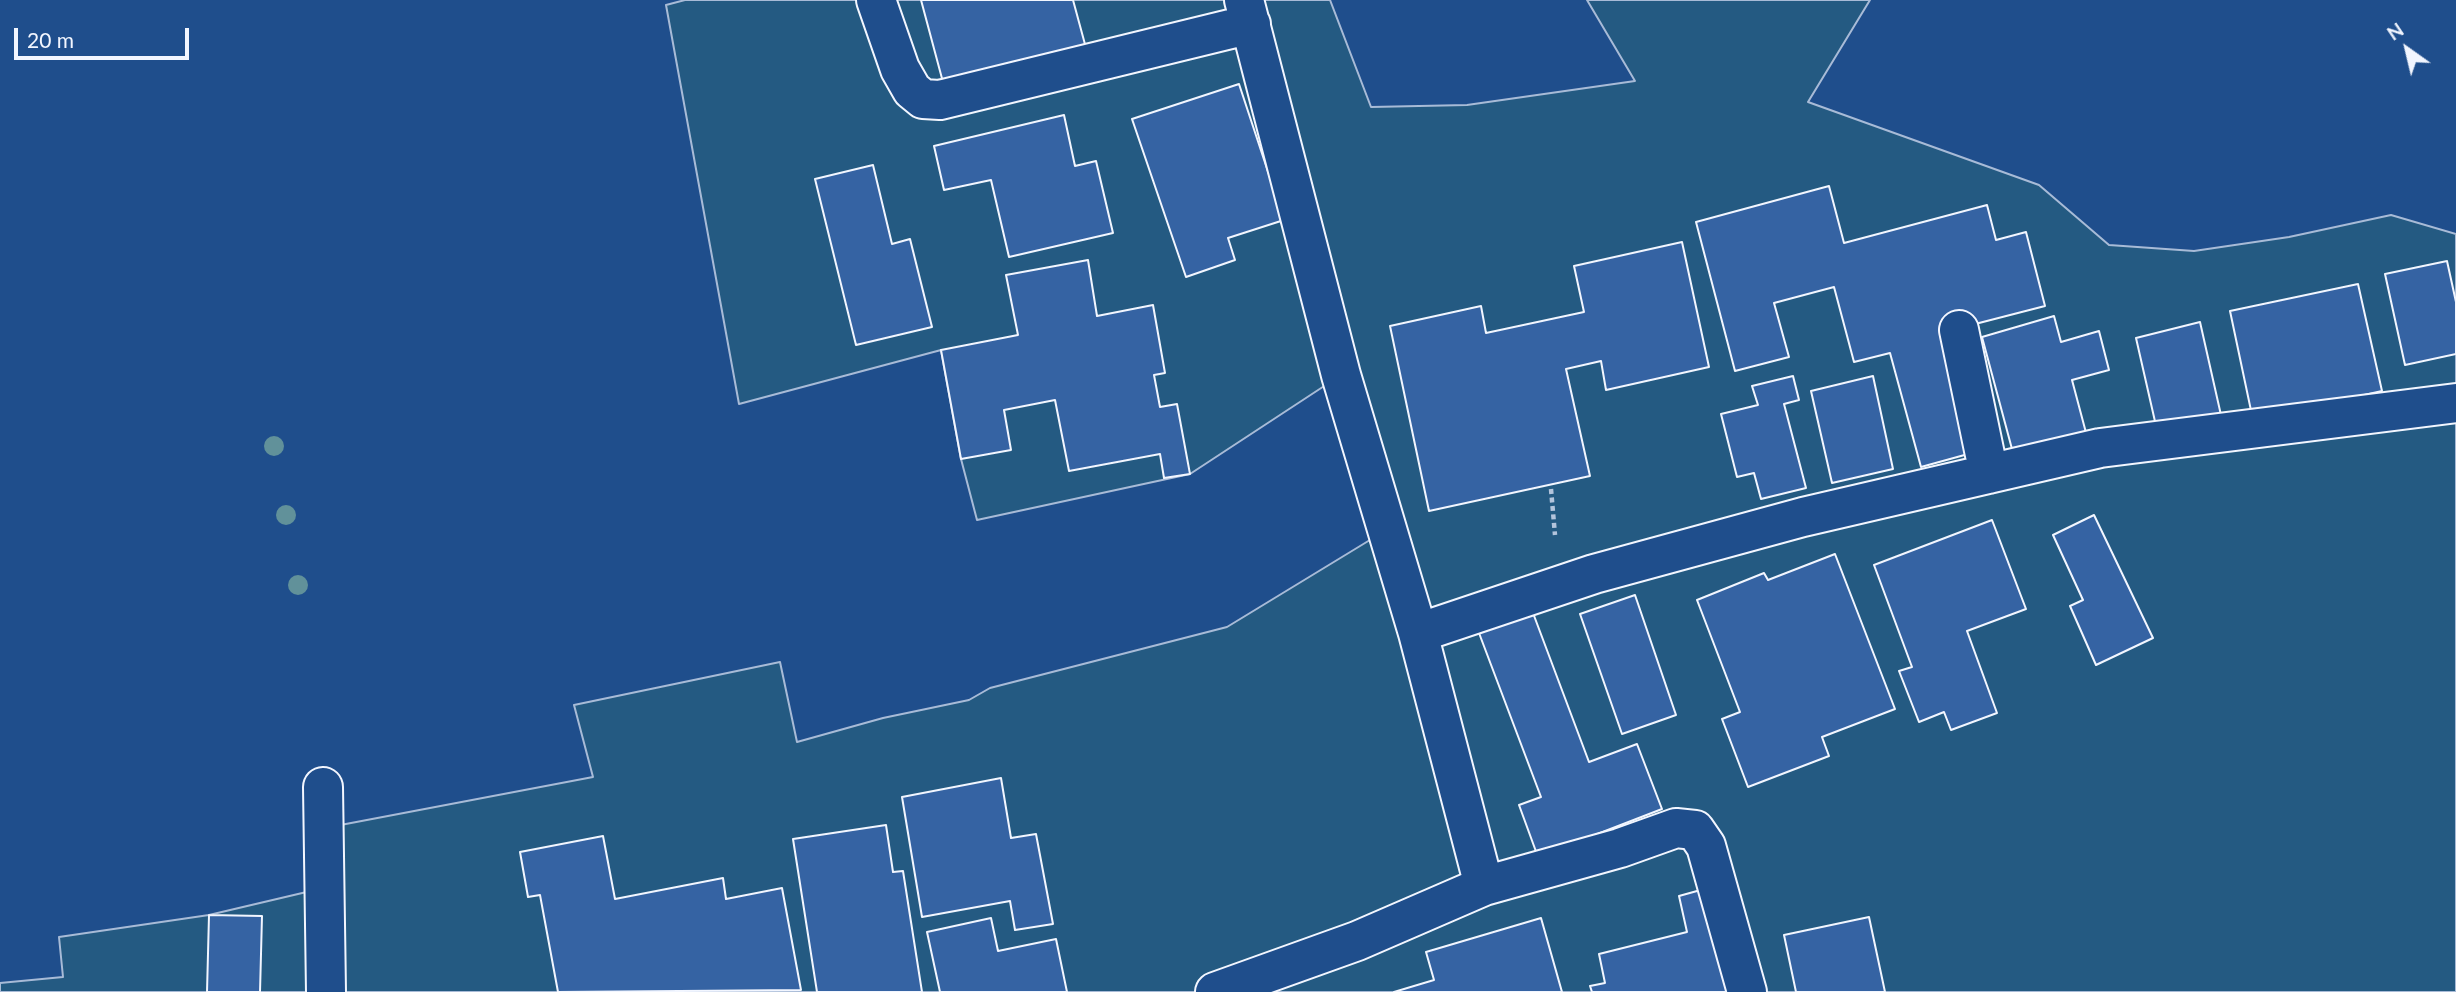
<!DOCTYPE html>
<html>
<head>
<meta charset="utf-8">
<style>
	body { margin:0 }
	#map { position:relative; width:2456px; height:992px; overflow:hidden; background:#1f4e8c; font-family:Lato,sans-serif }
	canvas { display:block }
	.north { position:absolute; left:2372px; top:14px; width:70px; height:70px; -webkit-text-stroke:5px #1f4e8c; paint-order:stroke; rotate:326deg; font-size:19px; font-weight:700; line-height:28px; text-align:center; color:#f2f6ff }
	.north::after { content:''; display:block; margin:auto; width:24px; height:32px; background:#f2f6ff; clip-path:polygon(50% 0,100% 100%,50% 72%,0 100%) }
	.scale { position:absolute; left:14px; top:28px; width:175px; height:32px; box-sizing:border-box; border:4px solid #f2f6ff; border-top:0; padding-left:9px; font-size:21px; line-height:24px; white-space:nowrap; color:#f2f6ff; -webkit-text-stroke:5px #1f4e8c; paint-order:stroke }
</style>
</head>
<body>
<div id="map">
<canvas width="2456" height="992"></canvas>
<div class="north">N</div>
<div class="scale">20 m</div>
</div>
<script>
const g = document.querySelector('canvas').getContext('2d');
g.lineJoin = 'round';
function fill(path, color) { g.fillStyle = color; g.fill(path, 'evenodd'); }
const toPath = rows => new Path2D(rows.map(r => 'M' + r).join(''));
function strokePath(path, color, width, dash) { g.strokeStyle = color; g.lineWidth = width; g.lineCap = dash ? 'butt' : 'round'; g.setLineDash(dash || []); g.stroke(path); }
const green = toPath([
	[685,0,1330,0,1371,107,1467,105,1635,81,1587,0,1870,0,1808,102,2039,185,2109,245,2194,251,2289,237,2391,215,2456,234,2456,992,0,992,0,983,63,977,59,937,209,915,315,890,309,831,593,777,574,705,780,662,797,742,883,718,969,700,990,688,1227,627,1388,529,1341,375,1190,474,977,520,961,459,941,350,739,404,666,5,685,0]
]);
fill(green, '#245a82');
strokePath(green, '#a8bbd7', 2);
const building = toPath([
	[921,0,1073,0,1086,48,944,86,921,0],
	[1239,84,1284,220,1228,238,1235,260,1186,277,1132,119,1239,84],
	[1064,115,1075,166,1096,161,1113,233,1009,257,991,180,944,190,934,146,1064,115],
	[873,165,892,244,910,239,932,327,856,345,815,179,873,165],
	[1829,186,1844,243,1987,205,1996,240,2026,232,2045,306,1948,331,1979,451,1921,467,1890,353,1854,362,1834,287,1774,303,1789,357,1735,371,1696,222,1829,186],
	[1682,242,1709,367,1606,390,1601,361,1566,369,1590,476,1429,511,1390,326,1481,306,1486,333,1584,312,1574,266,1682,242],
	[1088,260,1097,316,1153,305,1165,373,1154,375,1160,407,1177,404,1190,474,1164,478,1160,454,1069,471,1055,400,1004,410,1011,450,961,459,941,350,1018,335,1006,275,1088,260],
	[2447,261,2456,302,2456,354,2405,365,2385,274,2447,261],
	[2358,284,2382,391,2253,420,2230,311,2358,284],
	[2054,316,2061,342,2099,331,2109,370,2072,380,2089,444,2016,464,1982,337,2054,316],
	[2200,322,2223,424,2159,439,2136,338,2200,322],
	[1793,376,1799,400,1784,404,1806,488,1761,499,1754,473,1737,477,1721,414,1758,405,1752,386,1793,376],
	[1873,376,1893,469,1832,483,1811,391,1873,376],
	[2094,515,2153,638,2096,665,2070,606,2083,600,2053,535,2094,515],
	[1992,520,2026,609,1967,631,1997,713,1951,730,1944,712,1919,722,1899,671,1912,667,1874,565,1992,520],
	[1835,554,1895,709,1822,737,1829,756,1748,787,1722,719,1740,712,1697,600,1764,573,1768,580,1835,554],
	[1635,595,1676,715,1622,734,1580,614,1635,595],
	[1533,613,1589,762,1637,744,1662,809,1538,857,1519,805,1541,797,1479,633,1533,613],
	[1001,778,1011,838,1036,834,1053,924,1015,930,1010,901,922,917,902,797,1001,778],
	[886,825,893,872,903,871,922,992,817,992,793,839,886,825],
	[603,836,615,899,723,878,726,899,782,888,801,990,558,992,540,895,528,897,520,852,603,836],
	[1715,886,1741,992,1592,992,1590,986,1605,983,1599,954,1687,932,1679,896,1715,886],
	[209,915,262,916,260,992,207,992,209,915],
	[1869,917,1885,992,1796,992,1784,935,1869,917],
	[991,918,998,951,1056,939,1067,992,940,992,927,932,991,918],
	[1541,918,1562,992,1394,992,1434,980,1426,952,1541,918]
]);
fill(building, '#3563a3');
strokePath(building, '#f2f6ff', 2);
const street = toPath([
	[876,0,900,69,912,90,923,99,940,100,1251,24],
	[1244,0,1341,375,1418,633,1484,886],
	[1959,330,1989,474],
	[1418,633,1594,574,1803,517,2100,448,2456,403],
	[323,787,326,992],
	[1215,992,1357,941,1484,886,1620,848,1676,828,1695,830,1706,846,1747,992]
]);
strokePath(street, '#f2f6ff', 42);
strokePath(toPath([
	[1551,489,1555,535]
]), '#b3c4dc', 4.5, [5, 3.5]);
strokePath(street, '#1f4e8c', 38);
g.fillStyle = '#61919a';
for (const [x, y] of [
	[274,446],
	[286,515],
	[298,585]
]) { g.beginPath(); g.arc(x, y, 10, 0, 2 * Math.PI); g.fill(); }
</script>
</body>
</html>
